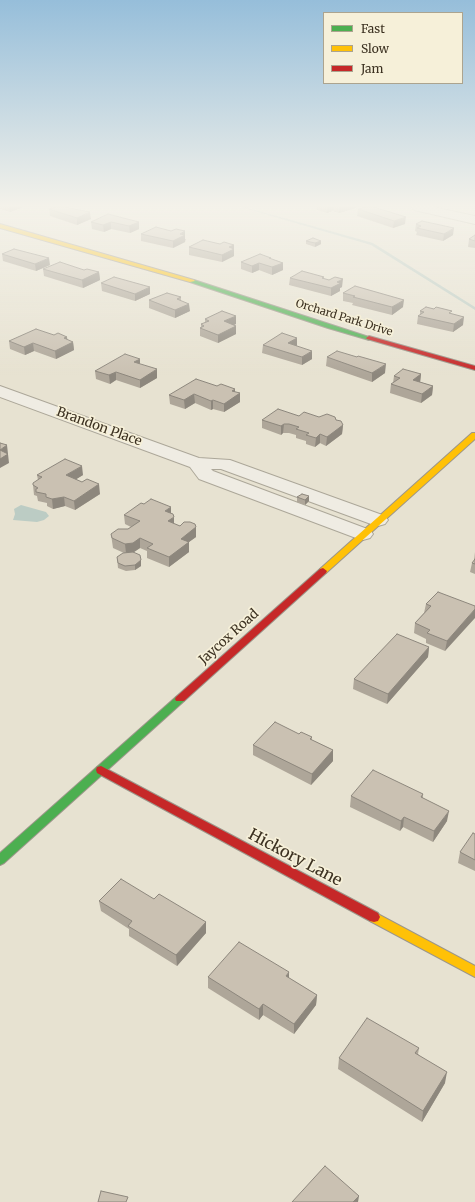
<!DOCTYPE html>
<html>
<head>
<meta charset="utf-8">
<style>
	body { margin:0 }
	#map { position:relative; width:475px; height:1202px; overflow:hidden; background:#e7e2d1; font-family:Merriweather,serif }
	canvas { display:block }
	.legend { position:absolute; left:323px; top:12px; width:140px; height:72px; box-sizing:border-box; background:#f6f0d9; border:1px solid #aca48f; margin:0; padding:5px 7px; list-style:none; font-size:12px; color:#3c3121 }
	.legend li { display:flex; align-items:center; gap:8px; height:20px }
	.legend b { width:20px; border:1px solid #aca48f }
</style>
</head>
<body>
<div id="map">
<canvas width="475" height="1202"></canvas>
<ul class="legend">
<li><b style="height:5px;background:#4caf50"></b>Fast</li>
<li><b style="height:5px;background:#ffc107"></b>Slow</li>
<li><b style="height:5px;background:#c62828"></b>Jam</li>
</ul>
</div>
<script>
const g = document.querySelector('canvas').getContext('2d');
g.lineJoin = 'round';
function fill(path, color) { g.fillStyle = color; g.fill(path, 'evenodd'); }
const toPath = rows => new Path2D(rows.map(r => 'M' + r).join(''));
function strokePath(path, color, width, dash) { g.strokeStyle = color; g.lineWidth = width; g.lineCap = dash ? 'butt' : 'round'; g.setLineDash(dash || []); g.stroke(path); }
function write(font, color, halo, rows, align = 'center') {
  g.font = font + ' Merriweather,serif'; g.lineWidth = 3.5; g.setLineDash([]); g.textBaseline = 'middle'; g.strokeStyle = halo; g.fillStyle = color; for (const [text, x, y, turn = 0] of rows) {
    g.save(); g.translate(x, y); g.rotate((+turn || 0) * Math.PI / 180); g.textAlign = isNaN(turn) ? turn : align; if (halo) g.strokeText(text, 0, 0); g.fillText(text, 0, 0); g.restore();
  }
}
fill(toPath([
	[21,505,46,512,49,516,44,520,37,522,13,520,15,514,14,509]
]), '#bcccc4');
fill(toPath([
	[240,207,245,207,373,243,475,307,475,310,371,245,240,207]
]), '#bcccc4');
const street = toPath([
	[412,207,433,207,475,216,475,224,414,210,412,207],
	[0,386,199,458,230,460,385,516,388,520,385,524,378,526,371,524,221,469,211,469,213,471,370,530,373,534,370,538,363,540,356,538,199,479,190,467,0,397,0,386]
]);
const fast = toPath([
	[190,280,194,280,372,338,369,340,328,328,190,282,190,280],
	[180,696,184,697,185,699,184,701,4,863,0,865,0,853,176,697,180,696]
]);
const slow = toPath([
	[0,224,194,280,195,281,190,282,0,228,0,224],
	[472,433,475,433,475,439,326,573,320,573,319,571,320,569,472,433],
	[374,912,475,966,475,977,370,921,368,917,370,913,374,912]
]);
const jam = toPath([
	[369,336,475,366,475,370,367,339,366,338,369,336],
	[323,568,327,571,326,573,184,701,176,701,175,699,176,697,320,569,323,568],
	[101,766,378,913,380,917,378,921,374,922,370,921,97,773,96,770,97,767,101,766]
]);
strokePath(street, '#aca799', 2);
strokePath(fast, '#9c968a', 2);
strokePath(slow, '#9c968a', 2);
strokePath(jam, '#9c968a', 2);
fill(street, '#efece3');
fill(fast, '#4caf50');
fill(slow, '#ffc107');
fill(jam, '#c62828');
fill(toPath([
	[0,207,23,207,10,212,0,209],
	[317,207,356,207,356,208,339,213,332,211,327,213,317,210],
	[49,209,91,219,77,225,50,216],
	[358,209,405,224,393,228,357,216],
	[91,222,139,222,139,229,130,233,111,229,104,232,92,229],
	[416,224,453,235,443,241,416,235,417,232,415,231],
	[141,234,186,239,185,242,173,248,141,241],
	[475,235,475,248,468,247,469,239],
	[306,241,321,241,321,244,315,247,306,244],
	[220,244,234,245,234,256,222,262,189,255,189,247],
	[2,254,50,265,36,271,3,261],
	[271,258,271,259,283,263,283,270,272,275,259,270,252,273,241,269,241,262],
	[43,269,84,270,99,272,100,280,83,288,44,276],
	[290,278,342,287,340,288,340,291,331,296,289,285],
	[101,283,150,294,135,301,102,291],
	[343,293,403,307,392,315,352,305,353,303,343,301],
	[181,297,181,301,190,311,175,318,149,308,149,300],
	[420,311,452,314,463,325,453,332,417,324,418,316,420,315],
	[205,319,236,324,234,325,236,326,236,334,218,343,200,336,200,328,201,327,201,324,205,323],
	[297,338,297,346,312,359,302,365,262,353,263,345],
	[68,340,73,342,74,350,56,359,34,351,25,355,10,349,9,341],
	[327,357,385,373,372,382,326,366],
	[140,359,140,364,157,378,140,388,116,380,110,384,96,379,95,371],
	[421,374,420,382,433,386,432,395,421,403,390,393,391,384,393,383,394,376],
	[235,392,240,402,224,412,213,409,211,410,195,403,185,409,170,404,169,395],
	[299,416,319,417,336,420,343,425,342,434,326,446,320,443,315,447,306,444,306,441,296,438,296,435,289,433,283,433,281,435,262,428,262,420],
	[37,475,83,475,76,479,100,494,75,510,65,506,53,509,47,506,47,503,38,501,37,496,34,495,33,485,38,480],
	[309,496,309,501,305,505,297,502,297,497],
	[171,513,174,524,180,526,196,527,196,537,189,542,189,552,169,567,147,558,147,551,140,548,134,552,141,560,141,566,135,570,126,571,118,568,117,557,124,553,113,548,111,534,128,529,131,527,125,524,124,515],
	[475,552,475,574,470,572,472,563,474,561],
	[426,604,475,606,445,651,426,643,426,639,414,633,415,623,424,613],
	[429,647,428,657,387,704,353,689,354,679],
	[299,734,312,737,312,740,333,750,333,761,311,785,253,755,253,745],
	[423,794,423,798,447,821,433,842,403,827,400,831,350,807,351,796],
	[475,834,475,871,458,863,460,852],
	[154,899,206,922,206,933,177,966,129,936,129,929,101,911,99,901],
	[208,977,289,978,317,995,316,1005,294,1034,263,1015,259,1020,208,988],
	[419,1048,418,1054,445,1083,422,1122,338,1069,339,1058]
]), '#aea699');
fill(toPath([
	[10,207,23,207,10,212],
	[327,207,333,207,332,211,327,213],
	[339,207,356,207,356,208,339,213],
	[90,212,91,219,77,225,77,218],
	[406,217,405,224,393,228,394,221],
	[111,222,111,229,104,232,103,225],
	[139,222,139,229,130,233,129,226],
	[454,228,453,235,443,241,444,234],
	[185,231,185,242,173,248,173,241,180,234],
	[321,241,321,244,315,247,315,243],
	[234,245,234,256,222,262,222,255,229,247],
	[49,258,50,265,36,271,35,264],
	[259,263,259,270,252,273,252,266],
	[283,263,283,270,272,275,272,267],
	[99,272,100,280,83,288,82,280],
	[343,279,342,287,340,288,340,291,331,296,331,288,337,282],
	[150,287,150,294,135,301,135,294],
	[404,300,403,307,392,315,392,307],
	[189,304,190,311,175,318,175,310],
	[236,316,236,324,224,329,224,321],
	[464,317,463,325,453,332,454,324],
	[236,326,236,334,218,343,218,335],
	[67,337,68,344,73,342,74,350,56,359,55,351,64,338],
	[297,338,297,346,288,343],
	[33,343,34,351,25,355,24,347],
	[312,351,312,359,302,365,302,357],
	[140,359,140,367,134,362],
	[386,364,385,373,372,382,372,373],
	[157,369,157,378,140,388,140,380],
	[116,372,116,380,110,384,109,375],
	[421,374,420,383,413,380],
	[433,386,432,395,421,403,422,394],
	[235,389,235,396,240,393,240,402,224,412,224,404,232,391],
	[194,394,195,403,185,409,184,400],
	[213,400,213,409,211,410,211,401],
	[284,424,283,433,281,435,281,426],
	[343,425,342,434,326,446,327,437],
	[320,434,320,443,315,447,316,438],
	[7,445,9,463,0,468,0,450],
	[82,466,83,475,67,485,66,475],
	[99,484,100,494,75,510,74,501],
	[309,496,309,501,305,505,305,500],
	[64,497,65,506,53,509,52,499],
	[171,507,171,516,165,511],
	[174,517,174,527,168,521],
	[196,527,196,537,189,542,189,552,169,567,169,557,181,539],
	[140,538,140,548,134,552,126,553,125,544],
	[141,560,141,566,135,570,135,565],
	[475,609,475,618,445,651,447,641],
	[429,647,428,657,387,704,388,694],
	[333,750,333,761,311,785,312,774],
	[449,811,447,821,433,842,434,831],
	[404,817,403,827,400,831,401,821],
	[206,922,206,933,177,966,176,955],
	[289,972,289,983,286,976],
	[317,995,316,1005,294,1034,294,1024],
	[263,1004,263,1015,259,1020,259,1009],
	[447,1072,445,1083,422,1122,423,1111],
	[359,1196,358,1202,353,1202]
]), '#8d877d');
const building = toPath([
	[56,207,65,207,90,212,77,218,49,209,56,207],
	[365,207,374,207,406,217,394,221,358,209,365,207],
	[108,214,139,222,129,226,111,222,103,225,91,222,108,214],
	[422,221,454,228,444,234,417,228,421,226,416,224,422,221],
	[156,227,171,231,176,229,185,231,180,234,185,235,173,241,141,234,156,227],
	[475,235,475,241,469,239,475,235],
	[313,238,321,241,315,243,306,241,313,238],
	[203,240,220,244,224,242,234,245,229,247,234,249,222,255,189,247,203,240],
	[14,249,49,258,35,264,2,254,14,249],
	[260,254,271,258,269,258,283,263,272,267,259,263,252,266,241,262,260,254],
	[60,262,84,270,87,269,99,272,82,280,43,269,60,262],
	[302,271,324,277,322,278,329,280,335,277,343,279,337,282,341,283,331,288,290,278,302,271],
	[114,277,150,287,135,294,101,283,114,277],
	[355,286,404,300,392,307,353,297,355,296,343,293,355,286],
	[167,293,181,297,177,299,189,304,175,310,149,300,167,293],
	[426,307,434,309,436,307,452,311,449,313,464,317,454,324,418,316,424,312,420,311,426,307],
	[222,311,236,316,224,321,236,326,218,335,200,328,204,326,201,324,209,321,205,319,222,311],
	[36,329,54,335,58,333,67,337,64,338,73,342,55,351,33,343,24,347,9,341,36,329],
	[282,333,297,338,288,343,312,351,302,357,263,345,282,333],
	[337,351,357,357,358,356,386,364,372,373,327,357,337,351],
	[125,354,140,359,134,362,157,369,140,380,116,372,109,375,95,371,125,354],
	[403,369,421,374,413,380,433,386,422,394,391,384,400,378,394,376,403,369],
	[196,379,217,386,221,384,235,389,232,391,240,393,224,404,213,400,211,401,194,394,184,400,169,395,196,379],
	[278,409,299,416,304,412,319,417,327,414,335,417,336,420,341,421,343,425,327,437,320,434,316,438,306,435,309,433,296,429,299,427,289,424,284,424,281,426,262,420,278,409],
	[0,443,7,445,0,450,0,443],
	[0,450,8,454,0,459,0,450],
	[65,459,82,466,66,475,82,482,87,479,99,484,74,501,64,497,52,499,46,497,46,494,36,492,36,489,38,488,33,485,33,483,42,477,37,475,65,459],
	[302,494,309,496,305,500,297,497,302,494],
	[151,499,171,507,165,511,173,514,174,517,168,521,180,526,184,522,190,522,195,524,196,527,181,539,189,542,169,557,147,548,153,544,140,538,133,543,125,544,112,538,111,534,118,529,128,529,140,521,124,515,141,503,144,504,151,499],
	[133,552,140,555,141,560,135,565,125,566,118,563,117,557,123,553,133,552],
	[475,559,475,564,472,563,475,559],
	[438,592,475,606,475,609,447,641,427,633,430,630,415,623,431,606,426,604,438,592],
	[397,634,429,647,388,694,354,679,397,634],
	[275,722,299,734,301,732,312,737,310,739,333,750,312,774,253,745,275,722],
	[373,770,423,794,421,797,449,811,434,831,404,817,401,821,351,796,373,770],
	[473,833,475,834,475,860,460,852,473,833],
	[121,879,154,899,159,894,206,922,176,955,128,926,132,921,99,901,121,879],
	[239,942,289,972,286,976,317,995,294,1024,263,1004,259,1009,208,977,239,942],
	[367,1018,419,1048,415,1053,447,1072,423,1111,339,1058,367,1018],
	[325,1166,359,1196,353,1202,292,1202,325,1166],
	[101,1191,128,1197,126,1202,98,1202,101,1191]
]);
fill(building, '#cac1b2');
strokePath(building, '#8d877d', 1);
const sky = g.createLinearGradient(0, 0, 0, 375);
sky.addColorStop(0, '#96beda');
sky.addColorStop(0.55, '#f4f2ea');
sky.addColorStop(1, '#f4f2ea00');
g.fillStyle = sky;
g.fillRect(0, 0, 475, 375);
write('11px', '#3c3121', '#f6f0d9', [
	["Orchard Park Drive",344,318,17]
]);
write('13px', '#3c3121', '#f6f0d9', [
	["Brandon Place",99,427,20],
	["Jaycox Road",229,637,-42]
]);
write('16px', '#3c3121', '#f6f0d9', [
	["Hickory Lane",295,858,28]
]);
</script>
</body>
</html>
